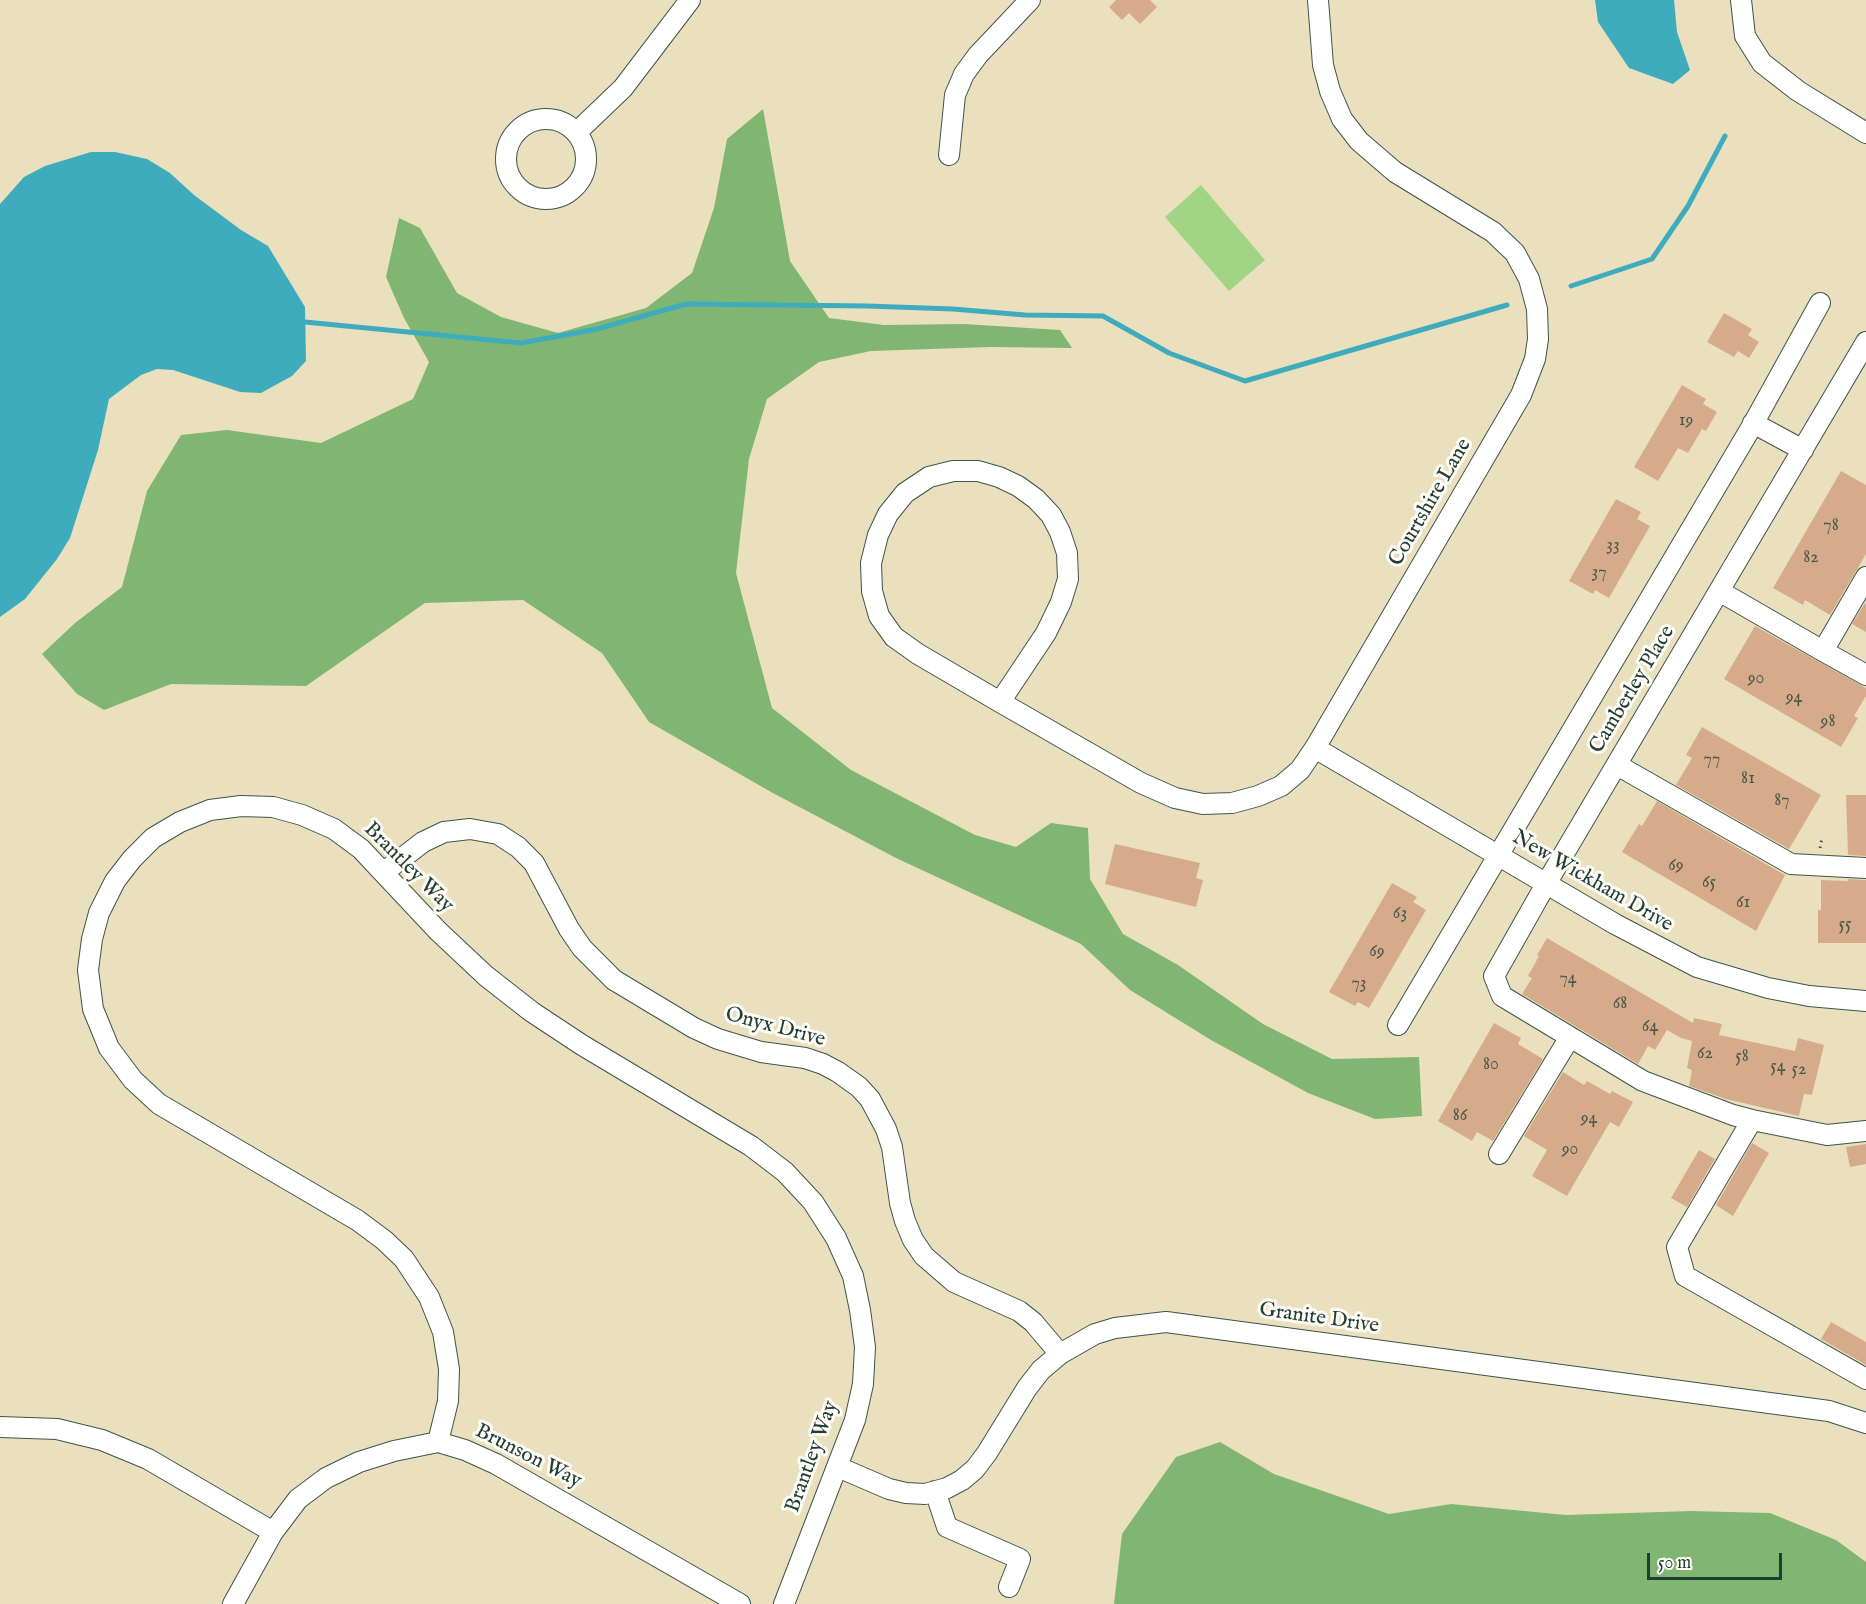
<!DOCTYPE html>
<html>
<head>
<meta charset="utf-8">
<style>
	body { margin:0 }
	#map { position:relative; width:1866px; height:1604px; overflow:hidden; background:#ebe0bd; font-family:"IM FELL English",serif }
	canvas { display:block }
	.scale { position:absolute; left:1647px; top:1553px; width:135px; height:27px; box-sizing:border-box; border:3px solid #1f3d34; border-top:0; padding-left:8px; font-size:18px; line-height:21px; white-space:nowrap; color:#1f3d34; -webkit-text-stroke:4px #fdfcf7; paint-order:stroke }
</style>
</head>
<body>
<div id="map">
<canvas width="1866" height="1604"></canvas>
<div class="scale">50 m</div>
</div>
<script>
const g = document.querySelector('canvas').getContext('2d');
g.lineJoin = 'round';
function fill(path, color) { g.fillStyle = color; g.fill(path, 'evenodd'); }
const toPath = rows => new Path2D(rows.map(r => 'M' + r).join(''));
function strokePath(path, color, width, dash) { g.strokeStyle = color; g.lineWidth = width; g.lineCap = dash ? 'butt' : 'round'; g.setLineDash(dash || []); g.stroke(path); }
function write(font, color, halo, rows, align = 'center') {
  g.font = font + ' "IM FELL English",serif'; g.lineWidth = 6; g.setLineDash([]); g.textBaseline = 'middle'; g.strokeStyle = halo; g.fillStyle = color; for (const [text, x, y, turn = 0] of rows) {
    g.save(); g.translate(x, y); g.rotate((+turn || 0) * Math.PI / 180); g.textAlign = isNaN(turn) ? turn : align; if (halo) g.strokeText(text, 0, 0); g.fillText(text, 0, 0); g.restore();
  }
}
fill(toPath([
	[1201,185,1265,260,1229,291,1165,217]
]), '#a1d585');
fill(toPath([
	[763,109,790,261,829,318,884,325,964,324,1060,330,1072,348,991,347,871,351,819,362,767,399,749,459,736,573,772,708,851,770,975,835,1016,847,1051,823,1088,828,1090,879,1123,934,1178,965,1263,1024,1332,1059,1419,1057,1422,1116,1375,1119,1308,1093,1211,1040,1130,990,1081,944,896,858,771,792,649,722,602,653,523,600,425,603,306,686,171,684,104,710,77,694,42,654,75,623,122,587,147,491,181,435,227,430,321,443,413,399,429,362,404,318,386,277,399,218,420,228,457,293,501,317,558,333,646,308,692,273,714,208,727,139],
	[1220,1442,1274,1474,1389,1514,1451,1504,1566,1515,1691,1511,1770,1513,1836,1540,1866,1562,1866,1604,1114,1604,1122,1534,1176,1457]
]), '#80b672');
fill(toPath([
	[1595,0,1674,0,1677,32,1690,70,1673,84,1629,68,1598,22],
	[91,152,115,152,147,159,170,173,194,195,241,230,268,246,305,307,306,361,292,376,261,393,240,392,173,370,157,369,141,375,109,399,98,450,70,538,57,559,25,599,0,617,0,204,24,177,45,166]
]), '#3facbd');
strokePath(toPath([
	[1571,286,1652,259,1688,206,1725,136],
	[305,322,521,343,597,329,686,304,867,306,953,309,1025,315,1103,316,1169,353,1245,381,1507,305]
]), '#3facbd', 5);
fill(toPath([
	[1116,0,1150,0,1157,7,1140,24,1129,13,1122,20,1109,7],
	[1724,313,1752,329,1748,335,1759,342,1749,358,1738,351,1734,357,1707,342],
	[1682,385,1706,399,1703,404,1717,412,1706,431,1702,429,1688,453,1678,448,1658,481,1634,467],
	[1841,471,1866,485,1866,554,1830,615,1805,600,1803,605,1773,588],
	[1616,499,1641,512,1637,519,1650,526,1609,598,1595,590,1593,594,1569,581],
	[1865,603,1866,604,1866,632,1852,624],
	[1755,626,1866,688,1866,696,1854,716,1858,718,1841,747,1724,679],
	[1702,727,1821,795,1789,849,1676,785,1692,758,1686,755],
	[1846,795,1866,795,1866,856,1848,855],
	[1657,801,1785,875,1756,931,1622,852,1639,824,1642,826],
	[1115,844,1200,863,1196,878,1203,880,1196,907,1105,884],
	[1848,879,1866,880,1866,943,1818,943,1818,910,1821,910,1821,880,1848,881],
	[1392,883,1417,897,1413,902,1426,910,1369,1008,1358,1002,1355,1006,1329,992],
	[1547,938,1693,1023,1694,1018,1722,1024,1719,1035,1795,1051,1798,1038,1824,1045,1812,1095,1804,1094,1799,1116,1726,1099,1689,1086,1692,1070,1687,1068,1692,1041,1681,1038,1667,1030,1655,1050,1648,1046,1638,1064,1522,994,1532,978,1528,976,1539,956,1537,955],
	[1494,1023,1521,1038,1518,1044,1543,1059,1493,1141,1477,1132,1472,1141,1438,1121],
	[1563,1072,1584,1085,1587,1081,1610,1094,1612,1091,1633,1102,1619,1127,1610,1122,1567,1196,1532,1176,1547,1150,1524,1136],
	[1752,1143,1769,1153,1733,1216,1716,1205],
	[1866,1144,1866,1164,1850,1167,1846,1147],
	[1699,1150,1715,1159,1687,1207,1671,1198],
	[1831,1322,1866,1342,1866,1365,1821,1339]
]), '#d6ab8c');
const minor = toPath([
	[1741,0,1745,36,1762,63,1798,91,1866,133],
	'506 159a40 40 0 1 1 80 0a40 40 0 1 1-80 0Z',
	[577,132,623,88,690,0],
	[949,155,955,95,964,74,978,55,1030,0],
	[1866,342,1546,884,1494,976,1502,996,1643,1081,1733,1115,1752,1120,1827,1135,1866,1131],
	[1753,423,1803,450],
	[953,471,978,471,999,477,1018,486,1036,499,1051,515,1060,532,1067,553,1068,579,1061,602,1046,633,1000,702,918,654,894,637,879,616,872,591,871,563,878,535,888,514,905,493,929,477,953,471],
	[1719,591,1823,651,1866,577],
	[1823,651,1866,675],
	[1000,702,1141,783,1175,798,1203,804,1232,803,1258,796,1281,786,1300,770,1315,748,1521,395,1535,359,1538,339,1537,309,1529,279,1515,253,1493,232,1395,172,1359,141,1342,119,1330,91,1323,65,1318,0],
	[1315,748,1615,924,1697,967,1768,988,1809,996,1866,1001],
	[1617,765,1791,864,1866,868],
	[384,872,423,842,444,832,470,829,498,834,518,847,534,863,569,929,582,948,614,980,694,1028,718,1039,761,1052,805,1058,823,1064,838,1072,859,1087,870,1099,886,1129,892,1147,900,1203,905,1221,913,1240,924,1256,954,1282,1019,1311,1033,1322,1060,1354],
	[1398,1025,1752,426,1820,303],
	[1752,1120,1677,1247,1685,1276,1866,1379],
	[1499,1154,1570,1037],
	[0,1427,57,1429,102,1440,148,1459,273,1532],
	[438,1442,448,1401,449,1369,443,1332,429,1297,404,1259,384,1240,357,1220,159,1104,133,1080,109,1048,93,1009,88,970,92,939,99,913,115,881,132,859,153,838,180,822,210,810,241,806,273,807,302,815,334,829,361,849,438,931,486,976,532,1012,582,1045,751,1146,785,1172,813,1202,836,1238,853,1276,860,1310,865,1347,863,1384,855,1420,784,1604],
	[838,1467,889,1489,906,1493,925,1494,947,1488,962,1480,975,1469,987,1453,1027,1388,1041,1370,1060,1354,1095,1334,1115,1328,1166,1322,1829,1411,1866,1423],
	[935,1491,947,1527,1020,1559,1009,1587],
	[233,1604,273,1532,298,1499,326,1478,359,1462,394,1451,438,1442,465,1450,496,1464,740,1604]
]);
strokePath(minor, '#3e5549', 22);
strokePath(toPath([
	[1820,848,1822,838]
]), '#3e5549', 3, [1.5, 4.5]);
strokePath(minor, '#fff', 20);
write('18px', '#4d584a', null, [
	["19",1686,421],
	["78",1831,526],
	["33",1613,546],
	["82",1811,558],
	["37",1599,573],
	["90",1756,679],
	["94",1794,698],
	["98",1828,722],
	["77",1712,760],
	["81",1748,779],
	["87",1782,801],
	["69",1676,866],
	["65",1709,883],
	["61",1743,903],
	["63",1400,914],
	["55",1845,925],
	["69",1377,952],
	["74",1568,979],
	["73",1359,984],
	["68",1620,1004],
	["64",1650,1027],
	["62",1705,1054],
	["58",1742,1057],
	["80",1491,1065],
	["54",1778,1067],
	["52",1799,1070],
	["86",1460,1116],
	["94",1589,1119],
	["90",1570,1150]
]);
write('21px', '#1f3d34', '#fdfcf7', [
	["Courtshire Lane",1431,503,-60],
	["Camberley Place",1633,690,-59],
	["Brantley Way",408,868,45],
	["New Wickham Drive",1592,882,30],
	["Onyx Drive",775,1028,15],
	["Granite Drive",1319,1319,8],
	["Brunson Way",528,1457,27],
	["Brantley Way",813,1457,-70]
]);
</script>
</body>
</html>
